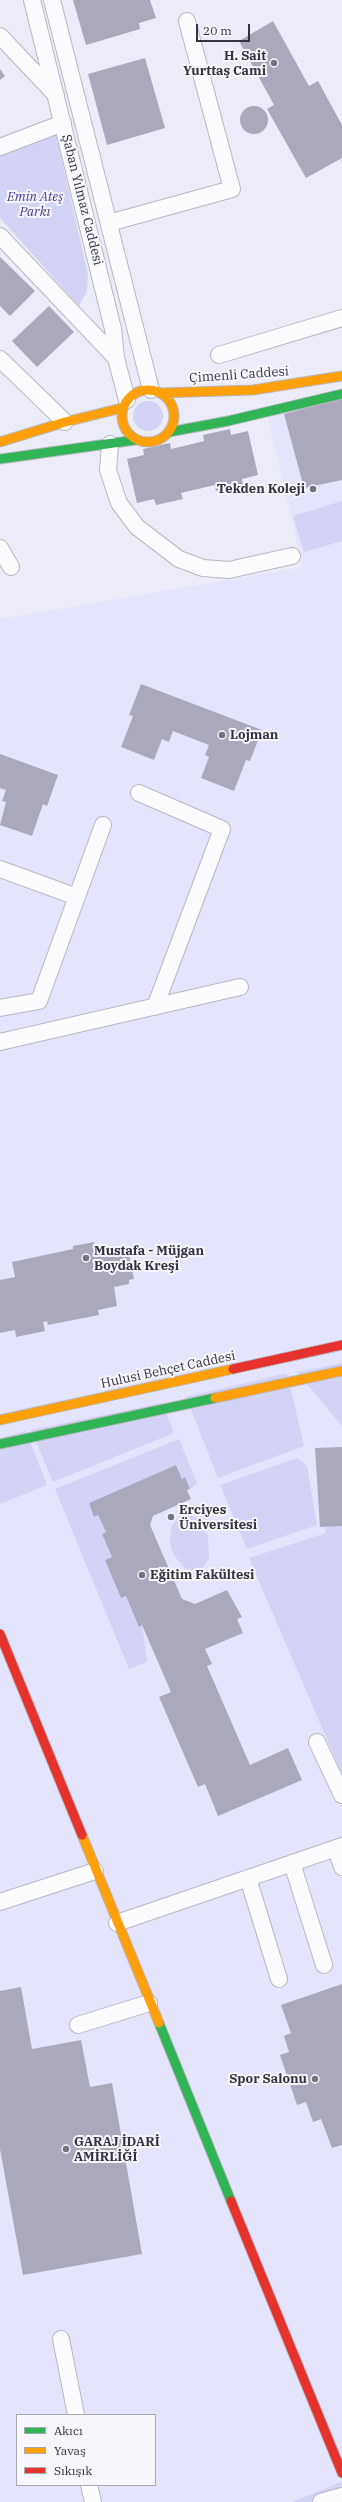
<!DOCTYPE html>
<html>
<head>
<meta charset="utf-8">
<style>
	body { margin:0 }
	#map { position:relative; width:342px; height:2502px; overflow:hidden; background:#ececf8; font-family:"IBM Plex Serif",serif }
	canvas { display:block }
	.legend { position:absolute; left:16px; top:2414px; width:140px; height:72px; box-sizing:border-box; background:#f6f6fc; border:1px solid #a8a8b0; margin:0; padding:5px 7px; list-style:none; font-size:12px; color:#33333d }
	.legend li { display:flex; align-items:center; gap:8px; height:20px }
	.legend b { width:20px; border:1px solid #a8a8b0 }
	.scale { position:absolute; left:196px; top:24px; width:54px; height:18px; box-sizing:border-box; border:2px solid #33333d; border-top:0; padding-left:5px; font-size:12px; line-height:14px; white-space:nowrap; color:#33333d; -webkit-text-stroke:3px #f6f6fc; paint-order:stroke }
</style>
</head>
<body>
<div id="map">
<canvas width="342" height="2502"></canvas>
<ul class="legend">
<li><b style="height:5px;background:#30b455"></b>Akıcı</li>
<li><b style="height:5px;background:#ff9f0a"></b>Yavaş</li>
<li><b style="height:5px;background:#e5322d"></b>Sıkışık</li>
</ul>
<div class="scale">20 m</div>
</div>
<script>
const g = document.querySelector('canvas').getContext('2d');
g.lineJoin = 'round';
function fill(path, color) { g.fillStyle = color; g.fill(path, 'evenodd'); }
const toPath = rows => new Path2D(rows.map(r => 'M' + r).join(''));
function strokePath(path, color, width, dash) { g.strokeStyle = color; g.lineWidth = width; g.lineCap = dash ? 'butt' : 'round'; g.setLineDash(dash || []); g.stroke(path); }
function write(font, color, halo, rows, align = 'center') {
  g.font = font + ' "IBM Plex Serif",serif'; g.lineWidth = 4; g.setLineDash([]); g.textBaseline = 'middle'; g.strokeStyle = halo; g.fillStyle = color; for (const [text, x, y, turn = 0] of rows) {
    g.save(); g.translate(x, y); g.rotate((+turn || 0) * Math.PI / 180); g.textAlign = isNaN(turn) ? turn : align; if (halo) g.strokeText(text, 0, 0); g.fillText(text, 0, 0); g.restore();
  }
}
fill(toPath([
	[342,397,342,2502,0,2502,0,619,303,567,268,418],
	[17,2415,155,2415,155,2485,17,2485]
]), '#e4e4fc');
fill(toPath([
	[56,134,88,274,87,291,79,306,0,218,0,154],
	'133 416a15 15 0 1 1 30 0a15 15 0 1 1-30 0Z',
	[342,501,342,541,304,552,293,516],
	[342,1363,342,1426,297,1372],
	[287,1373,304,1446,218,1478,186,1397],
	[162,1403,174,1433,53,1482,31,1430],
	[26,1431,47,1485,0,1504,0,1438],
	[179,1439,197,1483,190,1489,185,1477,182,1479,176,1465,89,1503,94,1516,98,1515,106,1532,102,1534,112,1557,105,1560,121,1598,126,1596,139,1626,142,1625,147,1662,129,1669,55,1489],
	[297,1458,307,1466,317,1525,247,1549,220,1485],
	[180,1514,188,1514,196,1518,208,1536,209,1559,200,1571,186,1569,176,1558,171,1549,170,1538,172,1526],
	[342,1525,342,1774,249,1558,326,1533,325,1527],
	[341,2482,342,2502,292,2502]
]), '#d3d3f6');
fill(toPath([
	[73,0,150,0,156,18,139,23,140,29,86,45],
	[273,21,309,86,318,81,342,125,342,158,306,178,267,109,274,105,239,41],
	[145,58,165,128,107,145,88,74],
	[0,69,5,76,0,80],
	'240 120a14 14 0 1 1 28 0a14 14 0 1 1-28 0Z',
	[0,257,35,291,10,316,0,306],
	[49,306,74,332,37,367,12,341],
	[342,398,342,480,304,488,284,414],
	[230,429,231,435,248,431,258,475,242,479,243,485,216,491,215,485,181,493,183,499,156,505,154,499,137,503,127,459,144,455,143,449,170,443,171,449,188,445,204,441,203,435],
	[141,684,262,730,250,761,246,760,234,791,201,778,209,757,205,755,209,745,173,731,169,742,162,739,154,760,121,747,133,716,129,715],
	[0,754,58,775,47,806,43,804,32,836,0,825,6,802,2,801,6,790,0,788],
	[94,1242,97,1257,128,1251,134,1279,129,1280,129,1284,114,1287,117,1306,98,1310,99,1315,48,1325,47,1321,43,1322,45,1331,16,1337,15,1330,0,1333,0,1280,15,1277,12,1262,73,1249,73,1246],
	[342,1447,342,1526,320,1527,315,1448],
	[176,1465,182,1479,185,1477,190,1489,187,1490,191,1499,153,1516,150,1525,182,1599,195,1604,227,1590,242,1617,237,1619,243,1633,205,1649,212,1664,207,1666,250,1765,288,1748,302,1780,218,1816,205,1784,198,1787,159,1697,171,1692,142,1625,139,1627,126,1596,121,1598,105,1560,112,1557,102,1534,106,1532,98,1515,94,1517,89,1503],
	[342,1984,342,2145,332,2148,321,2119,313,2122,306,2102,297,2105,280,2055,289,2052,284,2036,291,2033,281,2005],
	[21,1987,32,2049,81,2040,90,2087,112,2083,142,2254,23,2275,0,2149,0,1991]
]), '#aaa9bc');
const street = toPath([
	[32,0,113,329,116,358,127,400],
	[52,0,151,390],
	[0,36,56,95],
	[0,147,63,123],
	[109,223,232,189,187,21],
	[0,236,116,358],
	[219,355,342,318],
	[0,359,65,422],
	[110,444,108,470,119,503,137,527,179,559,203,568,229,570,292,556],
	[0,548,11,567],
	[139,793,222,829,155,1007],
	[0,869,77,897],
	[0,1008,39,1001,103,825],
	[0,1042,240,987],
	[317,1742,342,1795],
	[336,1848,342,1867],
	[292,1863,324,1965],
	[248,1878,279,1979],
	[0,1902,95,1871],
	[117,1923,342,1846],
	[78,2025,149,2003],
	[61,2339,76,2415],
	[89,2485,93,2502],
	[321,2502,342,2496]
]);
const fast = toPath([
	[169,432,228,421,342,394],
	[0,459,135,440],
	[0,1444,215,1398],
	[159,2023,231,2201]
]);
const slow = toPath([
	'122 416a26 26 0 1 1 52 0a26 26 0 1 1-52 0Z',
	[160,393,253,390,342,376],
	[0,442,65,422,122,408],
	[215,1398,342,1371],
	[0,1420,233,1369],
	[82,1835,159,2023]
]);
const jam = toPath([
	[233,1369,342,1345],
	[0,1634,82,1835],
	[231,2201,342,2473]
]);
strokePath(street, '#b8b8c2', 18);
strokePath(fast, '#b8b8c2', 11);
strokePath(slow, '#b8b8c2', 11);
strokePath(jam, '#b8b8c2', 11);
strokePath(street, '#fcfcfe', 16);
strokePath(fast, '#30b455', 9);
strokePath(slow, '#ff9f0a', 9);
strokePath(jam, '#e5322d', 9);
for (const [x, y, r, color] of [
	[274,63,4,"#74747e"],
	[313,489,4,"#74747e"],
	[222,735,4,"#74747e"],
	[86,1258,4,"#74747e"],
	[171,1517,4,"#74747e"],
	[142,1575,4,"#74747e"],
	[315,2079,4,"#74747e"],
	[66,2149,4,"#74747e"]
]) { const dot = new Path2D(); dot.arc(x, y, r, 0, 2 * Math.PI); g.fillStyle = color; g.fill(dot); strokePath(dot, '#f6f6fc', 1.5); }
write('bold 13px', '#33333d', '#f6f6fc', [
	["H. Sait",266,56,"right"],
	["Yurttaş Cami",266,71,"right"],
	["Tekden Koleji",305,489,"right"],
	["Lojman",230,735],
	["Mustafa - Müjgan",94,1251],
	["Boydak Kreşi",94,1266],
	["Erciyes",179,1510],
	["Üniversitesi",179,1525],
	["Eğitim Fakültesi",150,1575],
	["Spor Salonu",307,2079,"right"],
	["GARAJ İDARİ",74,2142],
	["AMİRLİĞİ",74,2157]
], 'left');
write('italic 13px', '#473a92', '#f6f6fc', [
	["Emin Ateş",35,197],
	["Parkı",35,212]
]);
write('13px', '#33333d', '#f6f6fc', [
	["Şaban Yılmaz Caddesi",82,200,76],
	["Çimenli Caddesi",239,375,-4],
	["Hulusi Behçet Caddesi",168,1370,-12]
]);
</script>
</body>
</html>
